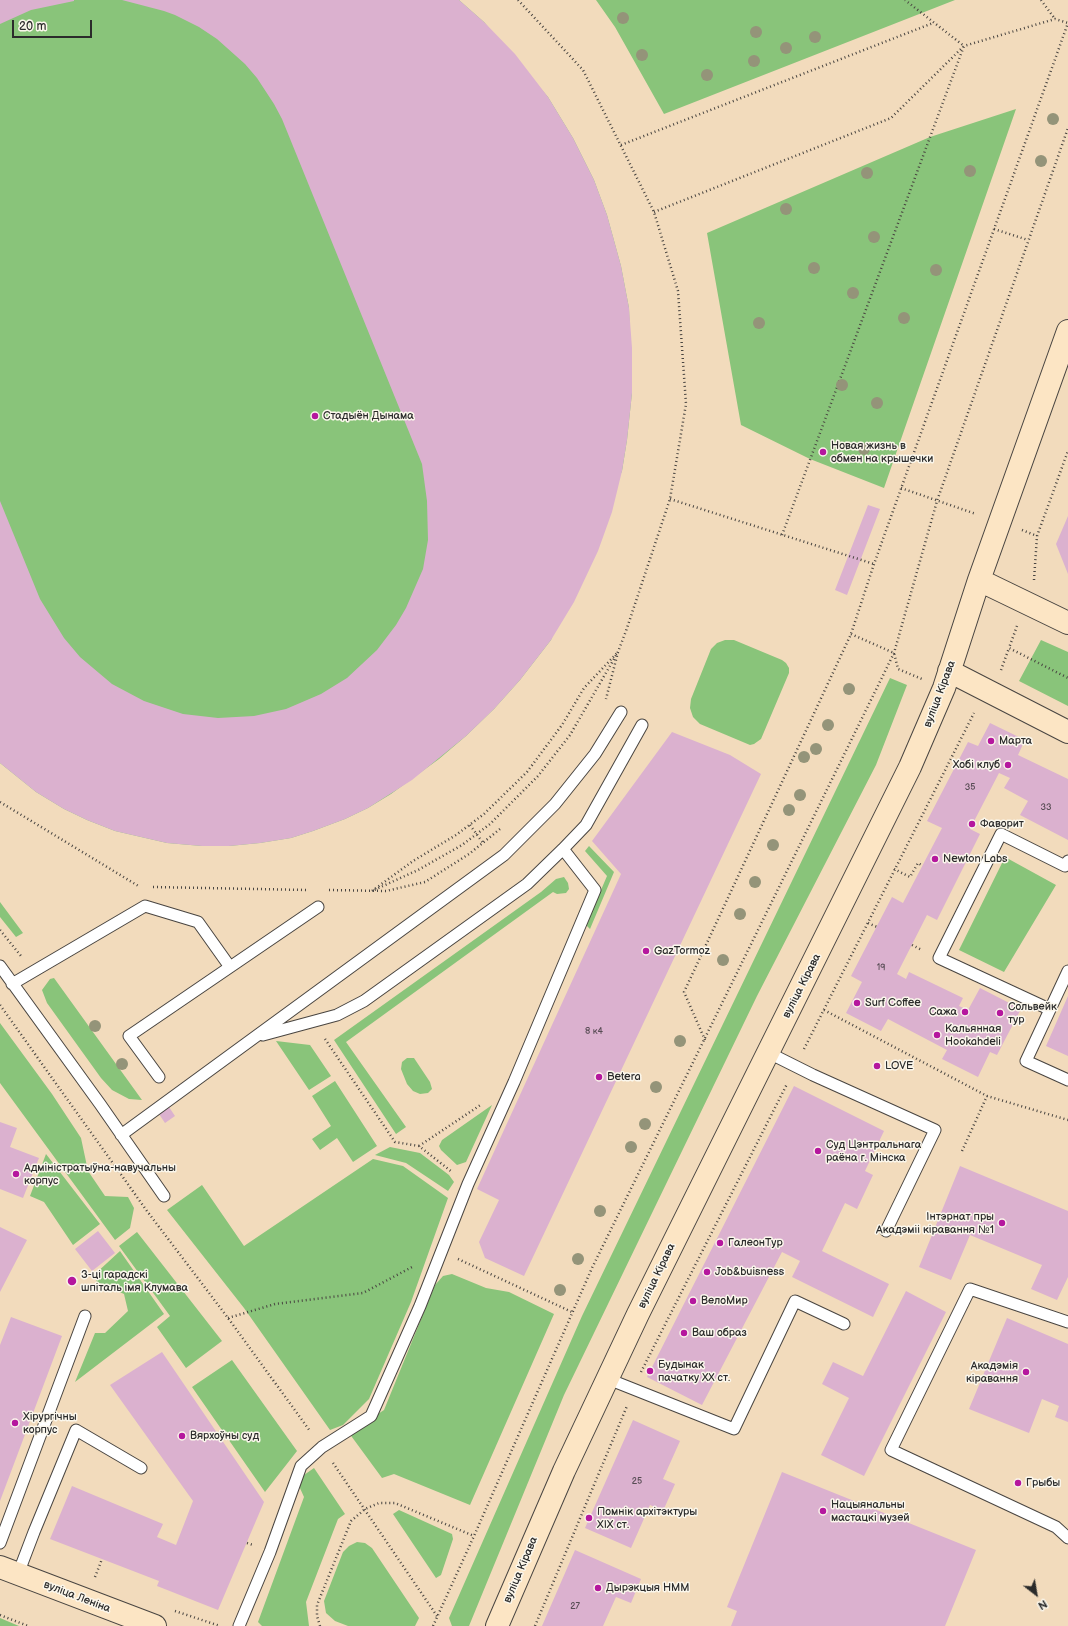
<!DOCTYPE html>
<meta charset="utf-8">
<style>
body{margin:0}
#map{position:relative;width:1068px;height:1626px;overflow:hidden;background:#f2dbbc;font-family:"Balsamiq Sans",sans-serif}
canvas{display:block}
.north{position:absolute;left:1016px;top:1574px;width:40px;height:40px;-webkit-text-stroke:3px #fbf7ec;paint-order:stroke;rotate:149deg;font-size:11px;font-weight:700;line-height:16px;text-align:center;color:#2b2b2b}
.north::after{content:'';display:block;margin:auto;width:14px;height:18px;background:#2b2b2b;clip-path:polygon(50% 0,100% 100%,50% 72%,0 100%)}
.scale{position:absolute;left:12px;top:20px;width:80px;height:18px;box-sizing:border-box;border:2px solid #2b2b2b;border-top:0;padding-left:5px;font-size:12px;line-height:14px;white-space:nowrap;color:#2b2b2b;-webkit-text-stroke:3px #fbf7ec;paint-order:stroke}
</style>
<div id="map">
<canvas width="1068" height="1626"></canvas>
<div class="north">N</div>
<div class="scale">20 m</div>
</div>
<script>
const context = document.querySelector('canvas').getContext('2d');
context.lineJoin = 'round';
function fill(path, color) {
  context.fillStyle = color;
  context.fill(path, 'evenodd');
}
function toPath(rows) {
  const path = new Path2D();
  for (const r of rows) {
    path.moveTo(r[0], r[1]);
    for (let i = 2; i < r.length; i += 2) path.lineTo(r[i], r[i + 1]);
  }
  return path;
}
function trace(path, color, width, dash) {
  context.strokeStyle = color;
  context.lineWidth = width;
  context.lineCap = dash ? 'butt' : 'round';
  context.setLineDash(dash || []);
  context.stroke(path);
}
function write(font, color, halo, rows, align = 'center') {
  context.font = font + ' "Balsamiq Sans",sans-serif';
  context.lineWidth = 3;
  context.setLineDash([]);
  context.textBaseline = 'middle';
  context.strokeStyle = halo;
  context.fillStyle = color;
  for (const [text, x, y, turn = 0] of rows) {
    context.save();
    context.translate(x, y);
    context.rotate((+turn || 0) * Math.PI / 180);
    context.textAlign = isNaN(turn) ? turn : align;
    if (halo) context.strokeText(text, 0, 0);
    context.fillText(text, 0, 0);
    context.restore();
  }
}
const green = toPath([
 [0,0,459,0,484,22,548,97,573,138,594,180,607,215,621,266,629,308,632,393,627,440,622,471,551,640,520,680,494,709,466,736,439,759,391,794,368,808,345,819,313,831,291,838,260,843,229,846,202,846,167,843,115,831,87,820,64,809,36,792,0,763],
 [596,0,955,0,664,114,615,27],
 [1016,109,884,488,810,459,741,425,707,233,930,137],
 [725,640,734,640,782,660,786,663,789,668,789,673,761,739,754,744,750,745,700,724,693,717,690,708,691,699,711,649,717,643],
 [1041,640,1068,652,1068,706,1019,681],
 [890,678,907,685,876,765,757,996,564,1395,469,1626,452,1626,449,1618,582,1316],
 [589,846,614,872,590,929,586,925,607,876,585,851],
 [1005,857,1056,885,1004,972,959,950],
 [564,877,568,883,569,889,566,893,557,894,553,892,346,1042,406,1127,396,1134,334,1040,541,892,556,879],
 [0,902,23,933,16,937,0,917],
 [54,978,142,1100,129,1099,112,1090,101,1078,47,1003,42,990,50,979],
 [0,1023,52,1094,81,1138,88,1171,105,1196,128,1197,134,1208,130,1228,115,1240,0,1083],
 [276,1041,310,1045,331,1076,309,1090],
 [407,1058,414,1058,430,1082,432,1089,428,1093,420,1094,413,1091,407,1084,401,1069,402,1062],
 [335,1081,377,1146,353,1162,337,1138,320,1150,312,1139,331,1126,312,1096],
 [492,1105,466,1162,457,1165,441,1150,439,1146,442,1140],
 [390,1147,420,1153,449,1175,454,1182,448,1191,406,1163,375,1155],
 [46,1154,100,1224,73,1245,44,1202,30,1196],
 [373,1159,403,1166,448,1198,411,1302,369,1399,343,1425,330,1430,244,1308,167,1210,202,1185,244,1246],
 [137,1232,222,1341,186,1368,157,1327,170,1316,119,1246],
 [120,1251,164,1314,75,1382,95,1333,105,1333,128,1311,124,1294,97,1282,94,1275],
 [452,1274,486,1288,509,1292,554,1314,470,1505,394,1474,382,1478,349,1433,384,1410,435,1285,443,1276],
 [232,1360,297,1451,265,1492,192,1387],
 [314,1468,345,1514,338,1519,306,1602,309,1626,262,1626,258,1622,304,1497,299,1486,304,1475],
 [399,1510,452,1534,453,1539,441,1575,436,1578,393,1514],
 [357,1542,365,1543,372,1548,419,1618,415,1626,348,1626,335,1621,326,1613,324,1601,343,1552,349,1546],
 [0,1618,19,1626,0,1626]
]);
const building = toPath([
 [0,0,74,0,74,1,31,10,0,24],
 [122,0,459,0,484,22,515,54,548,97,573,138,594,180,607,215,621,266,629,308,632,348,632,393,627,440,622,471,612,512,598,551,574,602,551,640,520,680,494,709,466,736,412,780,368,808,345,819,313,831,291,838,260,843,229,846,202,846,167,843,115,831,87,820,64,809,36,792,0,763,0,501,40,599,64,638,80,657,112,684,144,701,183,714,218,718,254,716,286,709,321,694,347,678,377,650,396,625,406,608,423,569,428,540,427,501,422,464,282,119,274,104,257,78,245,64,217,39,199,27,175,15,164,11],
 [868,505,880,509,847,595,835,590],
 [1068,516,1068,574,1056,544],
 [990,723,1025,740,1018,755,1068,779,1068,840,1020,815,1028,801,1004,788,1010,778,999,773,970,829,980,834,937,920,927,915,897,974,906,979,909,972,963,998,959,1006,968,1010,980,988,1021,1009,997,1055,990,1052,978,1077,942,1059,947,1050,888,1019,881,1031,846,1013,862,982,851,976,892,897,903,903,942,828,927,821,968,742,978,746],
 [672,732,730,755,761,774,524,1276,485,1258,479,1242,499,1200,477,1189,621,874,592,841],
 [1068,996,1068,1056,1046,1046],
 [794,1086,884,1131,865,1171,873,1175,857,1209,845,1203,822,1251,889,1284,873,1317,792,1277,800,1261,782,1252,702,1405,647,1377],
 [169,1107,175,1116,165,1123,159,1114],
 [0,1122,17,1128,10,1147,39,1158,23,1198,0,1189],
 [960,1166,1068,1211,1068,1277,1057,1300,1031,1289,1042,1265,970,1235,951,1280,919,1267],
 [0,1227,27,1240,0,1292],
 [98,1231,115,1253,92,1271,75,1249],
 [906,1291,946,1312,864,1476,821,1455,849,1398,822,1384,833,1362,863,1376],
 [11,1317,62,1336,0,1501,0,1345],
 [1007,1318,1068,1344,1068,1422,1055,1417,1059,1406,1042,1399,1029,1433,969,1409],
 [162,1352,264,1502,218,1610,157,1586,159,1581,50,1539,72,1486,163,1524,157,1537,176,1545,193,1501,110,1385],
 [633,1420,680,1441,663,1479,675,1484,663,1511,650,1505,631,1548,585,1528],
 [782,1472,976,1550,945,1626,731,1626,737,1611,727,1607],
 [575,1550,641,1579,631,1603,616,1597,603,1626,542,1626]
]);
const path = toPath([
 [518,0,583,70,654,212,678,291,686,404,670,499,626,631,618,652,606,699],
 [1041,0,1055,19],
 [621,145,933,23],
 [654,212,891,118,964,46,1055,19,1068,23],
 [994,229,1028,240],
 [901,488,976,514],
 [670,499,874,564],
 [1022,530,1037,536],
 [782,535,964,46,905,0],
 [1034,580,1037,536,1068,451],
 [1017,626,1009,648,1068,678],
 [851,634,894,653,898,669,922,679],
 [618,652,570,735,538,776,490,824,462,845,418,870,372,891,413,861,456,835,484,814,527,772,562,725,584,688,618,652],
 [1001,670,1009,648],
 [0,802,140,887],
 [470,825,483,843],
 [894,869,910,877,918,863,923,866],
 [153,887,308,890],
 [329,890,386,891,425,882,469,854,500,829],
 [868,923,877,927],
 [0,930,21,956],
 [912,945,922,950],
 [0,1005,147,1211,228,1318,310,1431],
 [824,1010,987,1096,1068,1120],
 [325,1039,395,1142,419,1146,452,1172],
 [705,1040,684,992,851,634,874,564,1068,23],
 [804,1049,974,713],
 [419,1146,482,1104],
 [962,1151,987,1096],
 [458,1259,572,1312],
 [228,1318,275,1304,363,1293,414,1266],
 [641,1372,787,1084],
 [333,1463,437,1616],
 [247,1543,253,1545],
 [95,1577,102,1559],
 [175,1611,220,1626],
 [0,1615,28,1626],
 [320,1626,317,1616,317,1605,351,1521,365,1509,379,1503,395,1503,474,1536],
 [433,1626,474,1536,592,1268,894,653,937,501,1068,128],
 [535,1626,627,1406]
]);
const lane = toPath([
 [0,966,100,1104,164,1196],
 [1068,971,1026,1061,1068,1080],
 [12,984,145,906,198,922,230,967],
 [1049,1009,939,958,1001,834,1065,866,1068,861],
 [263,1035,337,1015,364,1001,527,884,563,849,586,825,642,725],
 [769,1053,813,1075,935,1130,886,1231],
 [159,1077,129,1036,318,907],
 [121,1135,504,855,555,804,595,754,621,712],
 [1068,1322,970,1289,891,1450,1056,1527,1068,1538],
 [608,1379,734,1429,795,1301,844,1324],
 [0,1543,85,1316],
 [18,1574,34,1532,76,1430,141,1468],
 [239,1626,270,1552,301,1466,322,1447,371,1416,420,1306,468,1184,514,1082,595,890,563,849]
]);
const secondary = toPath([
 [979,580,1068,623],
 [949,671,1068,732],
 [0,1567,155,1626],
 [497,1626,564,1471,638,1314,910,767,944,688,979,580,1068,331]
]);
const trees = [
 [623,18],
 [756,32],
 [815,37],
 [786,48],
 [642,55],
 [754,61],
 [707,75],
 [1053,119],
 [1041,161],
 [970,171],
 [867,173],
 [786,209],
 [874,237],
 [814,268],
 [936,270],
 [853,293],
 [904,318],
 [759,323],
 [842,385],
 [877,403],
 [864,449],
 [849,689],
 [828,725],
 [816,749],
 [804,757],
 [800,795],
 [789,810],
 [773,845],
 [755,882],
 [740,914],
 [723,960],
 [95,1026],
 [680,1041],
 [122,1064],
 [656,1087],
 [645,1124],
 [631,1147],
 [600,1211],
 [578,1259],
 [560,1290]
];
const markers = [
 [315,416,4,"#b5179e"],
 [823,452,4,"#b5179e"],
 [991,741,4,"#b5179e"],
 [1008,765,4,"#b5179e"],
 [972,824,4,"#b5179e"],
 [935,859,4,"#b5179e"],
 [646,951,4,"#b5179e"],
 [857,1003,4,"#b5179e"],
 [965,1012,4,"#b5179e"],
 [1000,1013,4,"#b5179e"],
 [937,1035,4,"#b5179e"],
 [877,1066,4,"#b5179e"],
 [599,1077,4,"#b5179e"],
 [818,1151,4,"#b5179e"],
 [16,1174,4,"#b5179e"],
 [1002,1223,4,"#b5179e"],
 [720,1243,4,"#b5179e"],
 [707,1272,4,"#b5179e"],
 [72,1281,5,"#b5179e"],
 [693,1301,4,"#b5179e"],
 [684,1333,4,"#b5179e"],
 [650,1371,4,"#b5179e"],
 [1026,1372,4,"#b5179e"],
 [15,1423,4,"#b5179e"],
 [182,1436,4,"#b5179e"],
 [1018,1483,4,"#b5179e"],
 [823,1511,4,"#b5179e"],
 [589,1518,4,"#b5179e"],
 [598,1588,4,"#b5179e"]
];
const numberNames = [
 ["35",970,788],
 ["33",1046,808],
 ["19",881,968],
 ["8 к4",594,1032],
 ["25",637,1482],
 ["27",575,1607]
];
const poiNames = [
 ["Стадыён Дынама",323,416],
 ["Новая жизнь в",831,446],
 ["обмен на крышечки",831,459],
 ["Марта",999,741],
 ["Хобі клуб",1000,765,"right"],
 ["Фаворит",980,824],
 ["Newton Labs",943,859],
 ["GazTormoz",654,951],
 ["Surf Coffee",865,1003],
 ["Сольвейк",1008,1007],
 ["тур",1008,1020],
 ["Сажа",957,1012,"right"],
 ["Кальянная",945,1029],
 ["Hookahdeli",945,1042],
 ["LOVE",885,1066],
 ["Betera",607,1077],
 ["Суд Цэнтральнага",826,1145],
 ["раёна г. Мінска",826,1158],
 ["Адміністратыўна-навучальны",24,1168],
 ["корпус",24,1181],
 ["Інтэрнат пры",994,1217,"right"],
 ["Акадэміі кіравання №1",994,1230,"right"],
 ["ГалеонТур",728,1243],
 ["Job&buisness",715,1272],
 ["3-ці гарадскі",81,1275],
 ["шпіталь імя Клумава",81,1288],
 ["ВелоМир",701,1301],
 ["Ваш образ",692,1333],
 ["Будынак",658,1365],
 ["пачатку XX ст.",658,1378],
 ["Акадэмія",1018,1366,"right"],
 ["кіравання",1018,1379,"right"],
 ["Хірургічны",23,1417],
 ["корпус",23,1430],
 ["Вярхоўны суд",190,1436],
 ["Грыбы",1026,1483],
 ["Нацыянальны",831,1505],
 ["мастацкі музей",831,1518],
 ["Помнік архітэктуры",597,1512],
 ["ХІХ ст.",597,1525],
 ["Дырэкцыя НММ",606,1588]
];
const streetNames = [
 ["вуліца Кірава",940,694,-69],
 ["вуліца Кірава",802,986,-63],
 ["вуліца Кірава",657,1276,-64],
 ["вуліца Кірава",521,1570,-67],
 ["вуліца Леніна",77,1597,21]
];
fill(green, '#89c47a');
fill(building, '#dbb1cf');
trace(lane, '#494541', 13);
trace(secondary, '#494541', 24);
trace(path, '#494541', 2.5, [1, 3]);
trace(lane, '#fff', 11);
trace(secondary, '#fce5c4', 22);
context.fillStyle = '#949479';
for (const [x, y] of trees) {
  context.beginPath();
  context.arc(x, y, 6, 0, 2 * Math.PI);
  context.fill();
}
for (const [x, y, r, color] of markers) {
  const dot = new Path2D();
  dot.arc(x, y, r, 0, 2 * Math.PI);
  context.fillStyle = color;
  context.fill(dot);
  trace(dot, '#fbf7ec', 1.5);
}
write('9px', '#574c54', null, numberNames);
write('11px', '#2b2b2b', '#fbf7ec', poiNames, 'left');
write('11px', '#2b2b2b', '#fbf7ec', streetNames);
</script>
